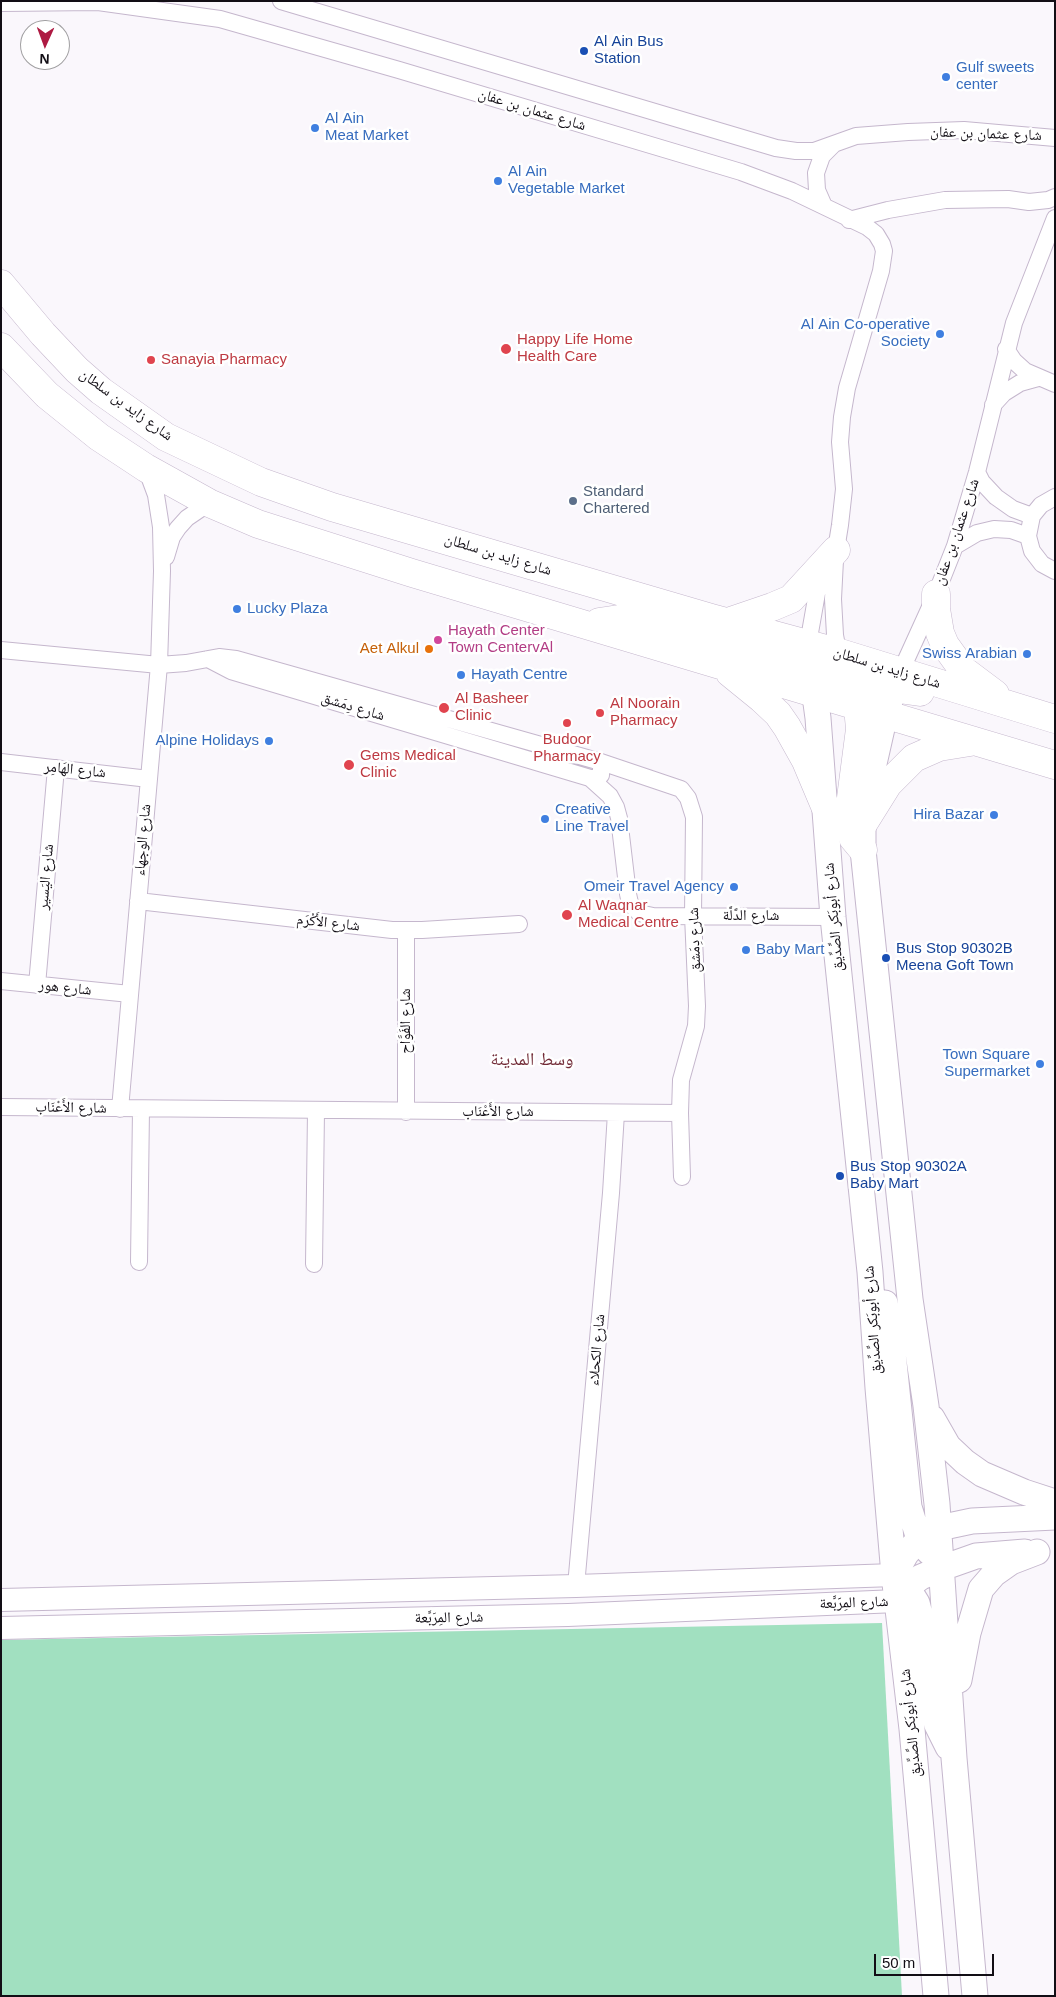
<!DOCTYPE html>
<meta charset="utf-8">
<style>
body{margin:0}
#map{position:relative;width:1056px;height:1997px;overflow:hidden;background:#faf7fc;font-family:Arial,sans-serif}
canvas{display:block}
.frame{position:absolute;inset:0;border:2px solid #120e15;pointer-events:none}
.north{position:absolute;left:20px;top:20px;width:50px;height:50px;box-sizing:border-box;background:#fff;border:1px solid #a09fa1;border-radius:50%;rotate:182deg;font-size:14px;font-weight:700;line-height:20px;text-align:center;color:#120e15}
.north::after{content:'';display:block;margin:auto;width:18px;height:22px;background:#ae1a42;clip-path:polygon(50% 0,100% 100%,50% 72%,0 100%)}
.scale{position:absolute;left:874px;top:1954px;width:120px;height:22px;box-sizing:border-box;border:2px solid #120e15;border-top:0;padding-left:6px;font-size:15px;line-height:18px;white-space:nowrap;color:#120e15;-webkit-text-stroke:4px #fff;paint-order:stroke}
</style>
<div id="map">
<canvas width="1056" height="1997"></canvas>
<div class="frame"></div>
<div class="north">N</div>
<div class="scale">50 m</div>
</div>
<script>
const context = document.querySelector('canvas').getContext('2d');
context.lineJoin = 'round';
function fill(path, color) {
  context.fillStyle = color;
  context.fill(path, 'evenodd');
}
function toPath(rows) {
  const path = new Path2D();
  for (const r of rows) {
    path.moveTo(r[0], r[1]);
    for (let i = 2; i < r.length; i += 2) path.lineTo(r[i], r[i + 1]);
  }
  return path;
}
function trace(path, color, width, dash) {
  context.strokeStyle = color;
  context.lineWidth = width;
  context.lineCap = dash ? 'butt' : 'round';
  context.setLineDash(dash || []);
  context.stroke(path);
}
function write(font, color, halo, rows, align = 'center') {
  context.font = font + ' Arial,"Noto Naskh Arabic",sans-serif';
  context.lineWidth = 5;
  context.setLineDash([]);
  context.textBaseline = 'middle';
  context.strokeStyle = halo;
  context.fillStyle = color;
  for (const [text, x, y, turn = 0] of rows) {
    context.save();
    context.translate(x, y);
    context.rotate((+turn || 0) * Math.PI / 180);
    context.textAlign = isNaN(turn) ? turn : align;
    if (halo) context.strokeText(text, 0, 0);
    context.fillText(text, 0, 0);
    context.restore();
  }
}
const green = toPath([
 [882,1623,902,1996,1,1996,1,1640]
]);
const street = toPath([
 [281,1,776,148,796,151,814,151,856,136,908,132,964,130,1055,138],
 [1,3,98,2,220,19,399,70,741,172,792,191,867,227,876,234,882,244,884,251,881,271,847,388,842,417,840,442,844,489,840,525,836,550,823,576,817,593,808,644],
 [824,206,817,190,816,173,822,156,834,144],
 [849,220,888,210,945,200,1008,199,1029,202,1048,200,1055,197],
 [1006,349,1014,361,1025,371,1055,384],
 [993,405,1004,393,1020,383,1038,378],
 [977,472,982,482,996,497,1013,509,1032,516],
 [1055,497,1041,505,1032,516,1028,536,1032,551,1042,564,1055,571],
 [955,546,977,533,994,529,1011,530,1028,536],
 [166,557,172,537,178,528,187,518,209,503],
 [835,560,833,599,835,635,839,657],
 [1,650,159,665,186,663,219,657,236,659,601,762,681,789,688,798,694,817,693,916,697,1006,696,1026,681,1080,680,1113,682,1177],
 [208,659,231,671,590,778,597,778,601,775,601,762],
 [901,671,936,594,955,546,977,472,1014,323,1055,218],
 [1,762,149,779],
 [590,778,610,796,616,807,619,818,628,894,630,903,639,913,653,916,833,917],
 [138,901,392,930,422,930,519,924],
 [1,981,130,994],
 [37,985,56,768],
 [1,1107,680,1113],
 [120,1109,159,665,162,571,161,527,156,495,146,468],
 [406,1112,406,930],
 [139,1262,141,1109],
 [314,1264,316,1111],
 [576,1586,611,1193,616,1113]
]);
const secondary = toPath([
 [1,1600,576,1586,894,1575],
 [1,1628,568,1615,897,1601]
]);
const primary = toPath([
 [812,674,818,718,833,917,870,1272,878,1388,894,1575,912,1729,936,1996],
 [892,695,885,715,871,777,863,824,863,850,910,1299,926,1406,937,1504,954,1758,975,1996],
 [885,1303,890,1324,909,1507,919,1539,929,1552],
 [932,1418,948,1446,965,1462,982,1474,1024,1492,1055,1502],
 [897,1601,907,1587,921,1577,942,1568,976,1556,1025,1552],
 [959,1680,968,1633,981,1589,994,1574,1011,1562,1037,1552],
 [948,1747,937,1725,932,1705,921,1618,917,1603,907,1587,894,1575,906,1554,919,1539,939,1528,972,1521,1055,1517]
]);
const highway = toPath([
 [1,284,43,334,77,370,101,391,166,437,261,482,332,507,711,618,837,652,1055,719],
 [1,347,47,395,99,437,146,468,209,503,258,524,412,573,1055,765],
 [936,594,936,609,940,633,945,645,963,670,995,694],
 [599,622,619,619,646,620,811,665,844,670],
 [728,622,772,607,791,599,836,550],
 [730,673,762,699,778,714,787,727,806,761,825,806],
 [831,687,877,686,920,692],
 [849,693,858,707,860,729,848,821,853,838,863,850],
 [863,824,888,784,914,758,939,747,970,742]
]);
const markers = [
 [584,51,5,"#1a4fb4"],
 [946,77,5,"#3f7fe0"],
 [315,128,5,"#3f7fe0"],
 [498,181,5,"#3f7fe0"],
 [940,334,5,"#3f7fe0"],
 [506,349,6,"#e0444e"],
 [151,360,5,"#e0444e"],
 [573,501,5,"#5c6f8a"],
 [237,609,5,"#3f7fe0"],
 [438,640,5,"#d1479c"],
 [429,649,5,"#e8710a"],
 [1027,654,5,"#3f7fe0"],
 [461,675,5,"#3f7fe0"],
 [444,708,6,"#e0444e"],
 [600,713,5,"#e0444e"],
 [567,723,5,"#e0444e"],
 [269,741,5,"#3f7fe0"],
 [349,765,6,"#e0444e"],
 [994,815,5,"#3f7fe0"],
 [545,819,5,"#3f7fe0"],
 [734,887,5,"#3f7fe0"],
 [567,915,6,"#e0444e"],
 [746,950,5,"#3f7fe0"],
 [886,958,5,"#1a4fb4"],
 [1040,1064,5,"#3f7fe0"],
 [840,1176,5,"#1a4fb4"]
];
const transitNames = [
 ["Al Ain Bus",594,42],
 ["Station",594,59],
 ["Bus Stop 90302B",896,949],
 ["Meena Goft Town",896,966],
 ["Bus Stop 90302A",850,1167],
 ["Baby Mart",850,1184]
];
const shopNames = [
 ["Gulf sweets",956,68],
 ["center",956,85],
 ["Al Ain",325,119],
 ["Meat Market",325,136],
 ["Al Ain",508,172],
 ["Vegetable Market",508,189],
 ["Al Ain Co-operative",930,325,"right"],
 ["Society",930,342,"right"],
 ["Lucky Plaza",247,609],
 ["Swiss Arabian",1017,654,"right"],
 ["Hayath Centre",471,675],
 ["Alpine Holidays",259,741,"right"],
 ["Creative",555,810],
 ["Line Travel",555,827],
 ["Hira Bazar",984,815,"right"],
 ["Omeir Travel Agency",724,887,"right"],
 ["Baby Mart",756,950],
 ["Town Square",1030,1055,"right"],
 ["Supermarket",1030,1072,"right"]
];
const streetNames = [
 ["شارع عثمان بن عفان",532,110,17],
 ["شارع عثمان بن عفان",986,134,2],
 ["شارع زايد بن سلطان",126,405,36],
 ["شارع عثمان بن عفان",957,532,-71],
 ["شارع زايد بن سلطان",498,555,17],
 ["شارع زايد بن سلطان",887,668,17],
 ["شارع دِمَشق",353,707,17],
 ["شارع الهَامِر",75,770,6],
 ["شارع الوجهاء",143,840,-85],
 ["شارع اليَسير",46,877,-85],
 ["شارع الدَّلَّة",751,916],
 ["شارع أبوبَكر الصِّدِّيق",834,917,-95],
 ["شارع الأَكْرَم",328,923,6],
 ["شارع دِمَشق",695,940,-92],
 ["شارع هور",65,988,6],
 ["شارع الفَوَّاح",406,1021,-90],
 ["شارع الأَعْنَاب",71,1108,1],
 ["شارع الأَعْنَاب",498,1112],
 ["شارع أبوبَكر الصِّدِّيق",873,1320,-94],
 ["شارع الكحلاء",597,1350,-85],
 ["شارع المِرَبَّعة",854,1603,-2],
 ["شارع المِرَبَّعة",449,1618,-1],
 ["شارع أبوبَكر الصِّدِّيق",911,1723,-96]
];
const healthNames = [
 ["Happy Life Home",517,340],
 ["Health Care",517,357],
 ["Sanayia Pharmacy",161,360],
 ["Al Basheer",455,699],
 ["Clinic",455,716],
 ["Al Noorain",610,704],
 ["Pharmacy",610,721],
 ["Budoor",567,740,"center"],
 ["Pharmacy",567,757,"center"],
 ["Gems Medical",360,756],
 ["Clinic",360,773],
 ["Al Waqnar",578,906],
 ["Medical Centre",578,923]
];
const serviceNames = [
 ["Standard",583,492],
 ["Chartered",583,509]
];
const hotelNames = [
 ["Hayath Center",448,631],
 ["Town CentervAl",448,648]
];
const foodNames = [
 ["Aet Alkul",419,649]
];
const quarterNames = [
 ["وسط المدينة",532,1060]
];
fill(green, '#a1e0c0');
trace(street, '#c5b7cd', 18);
trace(secondary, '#c5b7cd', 24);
trace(primary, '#c5b7cd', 27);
trace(highway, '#c5b7cd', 29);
trace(street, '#fff', 16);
trace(secondary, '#fff', 22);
trace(primary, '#fff', 25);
trace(highway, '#fff', 28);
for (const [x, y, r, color] of markers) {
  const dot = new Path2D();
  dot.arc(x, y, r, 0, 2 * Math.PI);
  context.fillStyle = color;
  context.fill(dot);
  trace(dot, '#fff', 2);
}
write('15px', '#164399', '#fff', transitNames, 'left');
write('15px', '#366cbe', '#fff', shopNames, 'left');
write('15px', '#120e15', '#fff', streetNames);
write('15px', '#be3a42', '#fff', healthNames, 'left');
write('15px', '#4e5e75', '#fff', serviceNames, 'left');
write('15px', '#b23c85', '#fff', hotelNames, 'left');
write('15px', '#c56008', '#fff', foodNames, 'right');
write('18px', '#722b37', '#fff', quarterNames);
</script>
